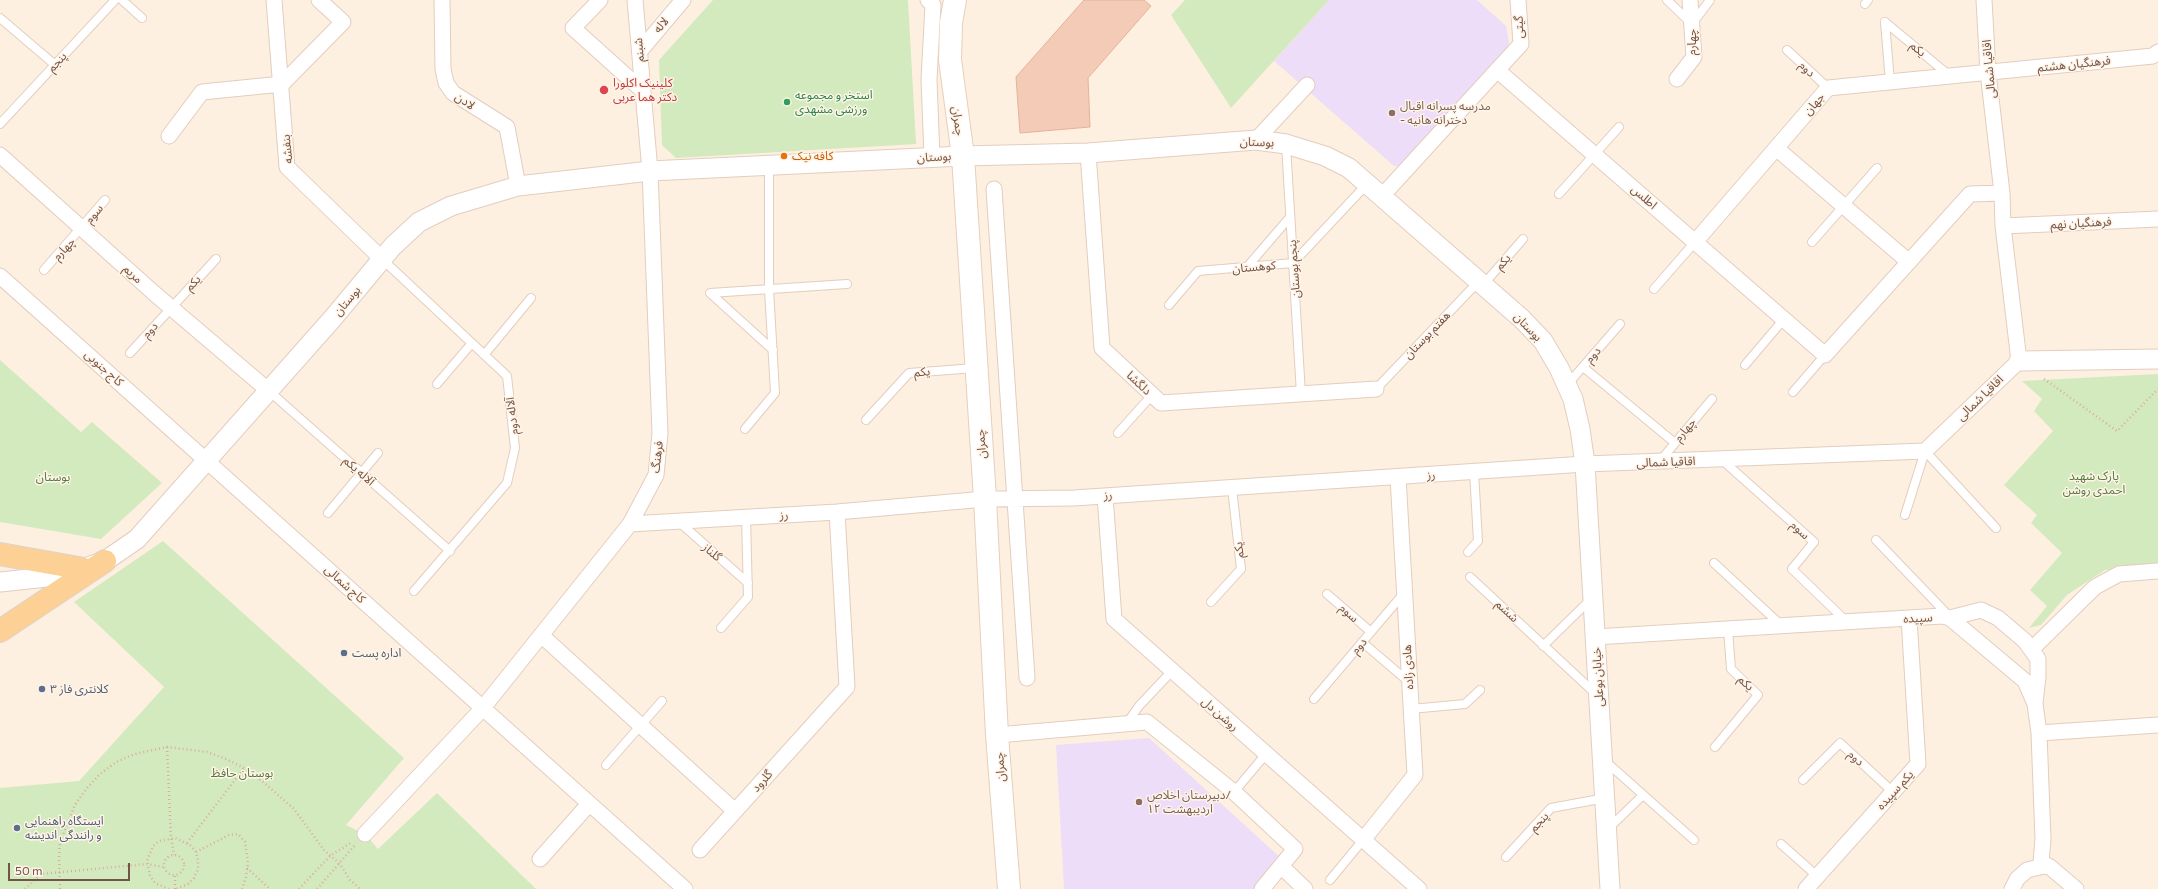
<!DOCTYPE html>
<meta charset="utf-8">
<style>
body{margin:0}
#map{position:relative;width:2158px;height:889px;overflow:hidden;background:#fdf0e0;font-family:Commissioner,sans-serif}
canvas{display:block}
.scale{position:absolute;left:8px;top:863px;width:122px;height:18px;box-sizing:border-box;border:2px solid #745447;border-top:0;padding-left:5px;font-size:12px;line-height:14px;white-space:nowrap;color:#745447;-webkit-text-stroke:3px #fff4e7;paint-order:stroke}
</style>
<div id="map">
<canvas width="2158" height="889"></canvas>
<div class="scale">50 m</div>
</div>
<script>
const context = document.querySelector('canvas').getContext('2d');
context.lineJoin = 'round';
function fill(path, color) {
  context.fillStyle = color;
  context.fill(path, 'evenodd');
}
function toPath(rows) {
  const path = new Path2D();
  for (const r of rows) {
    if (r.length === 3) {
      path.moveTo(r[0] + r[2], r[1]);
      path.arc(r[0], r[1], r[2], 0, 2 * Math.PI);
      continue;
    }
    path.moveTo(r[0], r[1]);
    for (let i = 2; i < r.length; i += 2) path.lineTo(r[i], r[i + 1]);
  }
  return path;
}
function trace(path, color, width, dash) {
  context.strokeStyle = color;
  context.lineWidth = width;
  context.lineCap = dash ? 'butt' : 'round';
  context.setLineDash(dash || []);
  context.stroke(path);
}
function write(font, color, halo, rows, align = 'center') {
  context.font = font + ' Commissioner,"Noto Sans Arabic",sans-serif';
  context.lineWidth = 3;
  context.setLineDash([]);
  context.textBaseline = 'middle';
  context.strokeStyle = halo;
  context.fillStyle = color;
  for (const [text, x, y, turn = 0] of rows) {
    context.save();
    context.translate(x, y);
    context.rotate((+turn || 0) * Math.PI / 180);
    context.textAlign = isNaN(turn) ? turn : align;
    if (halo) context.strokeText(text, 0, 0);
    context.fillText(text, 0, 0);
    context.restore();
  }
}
const education = toPath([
 [1329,0,1477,0,1506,26,1509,42,1507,49,1403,166,1394,166,1274,61],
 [1149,738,1282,859,1254,889,1064,889,1056,745]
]);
const green = toPath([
 [713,0,908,0,916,144,676,158,662,145,659,60],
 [1185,0,1329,0,1231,108,1171,15],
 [0,360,81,432,92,422,162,483,101,539,0,522],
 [2158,374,2158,566,2105,570,2067,595,2041,625,2029,628,2047,606,2030,590,2062,553,2031,523,2037,515,2004,485,2053,431,2034,411,2042,399,2022,381],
 [163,541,404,758,346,825,365,834,378,849,437,793,536,889,0,889,0,788,79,781,164,687,74,602]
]);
const building = toPath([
 [1084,0,1144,0,1151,6,1088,78,1090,127,1020,133,1016,77,1084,0]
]);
const path = toPath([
 [2044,379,2117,431,2158,389],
 [167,747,171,838,174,855],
 [187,843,244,768],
 [196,852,229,835,238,834,245,842,248,863,246,877,242,889],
 [174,865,10],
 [247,868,270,889],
 [25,889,41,874,147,864,163,867],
 [60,889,59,857,60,842,75,805,87,788,100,774,116,762,135,754,167,747,207,752,224,758,244,768,263,782,294,809,324,850,340,864,350,880,360,889],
 [169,889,155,883,150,876,147,861,153,846,159,841,175,838,190,845,196,852,198,860,198,869,194,878,188,884,176,889],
 [175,889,175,876],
 [299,889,330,856,352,842],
 [317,889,355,845]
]);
const service = toPath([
 [122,0,142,18],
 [1667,0,1692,24,1710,0],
 [1865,4,1868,0],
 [0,18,54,64],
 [1885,22,1950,76],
 [1885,22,1890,82],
 [1787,50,1828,88],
 [0,124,115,0],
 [1286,145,1301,394],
 [1559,194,1619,127],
 [1812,242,1877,168],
 [382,259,507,376,515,448,507,483,414,591],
 [1247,267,1290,217],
 [44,270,105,200],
 [1483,285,1523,239],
 [1654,289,1695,242],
 [1169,305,1198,271,1293,263,1367,184],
 [773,350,710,293,847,284],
 [130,353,216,259],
 [484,355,531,298],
 [1745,365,1784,319],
 [1583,367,1675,443],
 [437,384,472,343],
 [1567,385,1620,324],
 [1376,389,1479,281],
 [269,391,450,551],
 [1793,392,1825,355],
 [866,420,909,373,975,368],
 [745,429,775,393,769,289,769,166],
 [1118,433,1152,395],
 [1721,459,1814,542,1792,569,1846,621],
 [1660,461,1712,399],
 [328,513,378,453],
 [1905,515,1925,451,1996,528],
 [678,521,748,583],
 [1876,540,1949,616],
 [1468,552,1478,541,1474,472],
 [1714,563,1782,626],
 [1470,577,1597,695],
 [1327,594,1371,632],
 [1211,602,1241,569,1232,488],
 [721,628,748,597,746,517],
 [1362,642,1409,682],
 [1543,646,1591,599],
 [1314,699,1404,593],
 [1411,709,1465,704,1480,690],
 [1127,723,1139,706,1171,672],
 [1715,747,1758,695,1731,669,1728,629],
 [1604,760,1694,840],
 [606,765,662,701],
 [1803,780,1840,743,1893,792],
 [1234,792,1266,754],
 [1608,829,1643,795],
 [1781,844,1817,876],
 [1506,857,1551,808,1605,798],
 [1330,880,1363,840]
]);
const minor = toPath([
 [274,0,287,167,382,259],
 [442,0,443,69,446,83,453,93,507,127,518,186],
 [600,0,573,28,643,91],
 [928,0,933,5,929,80,932,157],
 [640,51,683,0],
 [1497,70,1825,355,1970,194,2002,193],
 [1677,79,1694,57,1690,0],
 [169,136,202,92,282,84,343,22,319,0],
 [1256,140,1307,85],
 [1776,148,1909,262],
 [1088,153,1102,348,1161,403,1376,389],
 [0,155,155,294,269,391],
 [994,189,1027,678],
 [1382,196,1521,44,1518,0],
 [2003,226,2158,219],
 [1695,242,1828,88,2153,56,2158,52],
 [0,276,685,889],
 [1105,496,1114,619,1419,889],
 [630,524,837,512,985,499,1074,498,1585,464,1925,451,2019,361,2003,226,2002,193,1988,72,1984,0],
 [1950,618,1981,610,1998,618,2025,641,2038,659,2038,677,2035,703],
 [541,635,735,811],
 [1595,637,1942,616,1950,618,2025,681,2035,704,2039,733,2043,839,2041,862,2050,867],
 [2032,649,2095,587,2119,574,2158,571],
 [2039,733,2158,725],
 [997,735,1147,722,1234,792,1295,849,1262,889],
 [365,834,482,709,630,524,656,475,660,433,650,171,635,0],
 [1363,840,1415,775,1398,477],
 [700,850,847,687,837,512],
 [540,859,589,804],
 [1282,867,1305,889],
 [1806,889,1918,764,1909,618],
 [2012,889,2017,879,2027,870,2044,866,2050,867,2076,889]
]);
const tertiary = toPath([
 [2019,361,2158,359],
 [0,582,65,575,105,561,137,539,333,318,393,246,419,222,451,206,518,186,650,171,963,156,1088,153,1256,140,1286,144,1325,156,1349,168,1522,319,1543,341,1559,368,1573,399,1580,429,1585,464,1610,889]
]);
const secondary = toPath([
 [955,0,951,23,950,60,963,156,985,499,997,735,1009,889]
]);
const primary = toPath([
 [0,554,84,569],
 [0,631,105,561]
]);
const markers = [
 [604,90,5,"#e0444e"],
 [787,102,4,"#2e9e5b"],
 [1392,113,4,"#8d6e63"],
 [784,156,4,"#e8710a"],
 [344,653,4,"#5c6f8a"],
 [42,689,4,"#5c6f8a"],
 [1139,802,4,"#8d6e63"],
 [17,828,4,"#5c6f8a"]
];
const streetNames = [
 ["لاله",661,25,-49],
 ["گیتی",1519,27,-93],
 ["چهارم",1692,42,-90],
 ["یکم",1918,49,40],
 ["شبنم",639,50,-95],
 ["پنجم",57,62,-47],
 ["فرهنگیان هشتم",2074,64,-6],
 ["دوم",1807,69,44],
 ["اقاقیا شمالی",1989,69,-95],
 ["لادن",465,101,34],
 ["جهان",1814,104,-49],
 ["چمران",958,121,82],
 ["بوستان",1257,142,2],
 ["بنفشه",287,149,-96],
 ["بوستان",934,157,-3],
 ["اطلس",1644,197,41],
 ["سوم",94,214,-51],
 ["فرهنگیان نهم",2081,223,-3],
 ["چهارم",64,249,-47],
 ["یکم",1503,262,-49],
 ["کوهستان",1254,267,-5],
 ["پنجم بوستان",1294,269,-94],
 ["مریم",133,274,43],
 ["یکم",193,283,-47],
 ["بوستان",347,301,-50],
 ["بوستان",1528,327,46],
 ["دوم",150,330,-48],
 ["هفتم بوستان",1427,335,-46],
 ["دوم",1593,355,-49],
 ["کاج جنوبی",104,368,42],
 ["یکم",922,372,-6],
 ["دلگشا",1139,383,43],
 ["اقاقیا شمالی",1980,398,-44],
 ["آلاله دوم",512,416,-97],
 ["چهارم",1685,430,-50],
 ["چمران",981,444,-94],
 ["فرهنگ",657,457,-83],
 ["اقاقیا شمالی",1666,462,-2],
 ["آلاله یکم",359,471,42],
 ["رز",1431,475,-4],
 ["رز",1108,495,-4],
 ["رز",784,515,-3],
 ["سوم",1800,530,42],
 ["یکم",1239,550,-96],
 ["گلناز",712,552,41],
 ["کاج شمالی",345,584,42],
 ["ششم",1507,611,43],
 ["سوم",1349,613,42],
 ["سپیده",1918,618,-3],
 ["دوم",1359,646,-49],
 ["هادی زاده",1408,667,-93],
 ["خیابان بوعلی",1598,677,-93],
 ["یکم",1746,683,43],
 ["روشن دل",1220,714,41],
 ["دوم",1856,758,42],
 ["چمران",1000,767,-94],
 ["گلرود",762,781,-48],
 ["یکم سپیده",1895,790,-48],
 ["پنجم",1539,822,-47]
];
const healthNames = [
 ["کلینیک اکلورا",613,83],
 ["دکتر هما عربی",613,97]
];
const leisureNames = [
 ["استخر و مجموعه",795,95],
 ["ورزشی مشهدی",795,109]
];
const educationNames = [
 ["مدرسه پسرانه اقبال",1400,106],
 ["- دخترانه هانیه",1400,120],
 ["دبیرستان اخلاص/",1147,795],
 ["۱۲ اردیبهشت",1147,809]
];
const foodNames = [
 ["کافه نیک",792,156]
];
const parkNames = [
 ["پارک شهید",2094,476],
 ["احمدی روشن",2094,490],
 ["بوستان",53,477],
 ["بوستان حافظ",242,773]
];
const serviceNames = [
 ["اداره پست",352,653],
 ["کلانتری فاز ۳",50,689],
 ["ایستگاه راهنمایی",25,821],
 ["و رانندگی اندیشه",25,835]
];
fill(education, '#edddf9');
fill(green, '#d3eabf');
fill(building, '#f3cbb7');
trace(building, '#e5b197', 1);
trace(service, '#e3cdbf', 10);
trace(minor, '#e3cdbf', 17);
trace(tertiary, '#e3cdbf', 21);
trace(secondary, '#e8cebc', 24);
trace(primary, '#dbd3cf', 24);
trace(path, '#d7af9b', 2.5, [1, 3]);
trace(service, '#fff', 8);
trace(minor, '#fff', 15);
trace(tertiary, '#fff', 19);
trace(secondary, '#fff', 22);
trace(primary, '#fdd196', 22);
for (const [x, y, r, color] of markers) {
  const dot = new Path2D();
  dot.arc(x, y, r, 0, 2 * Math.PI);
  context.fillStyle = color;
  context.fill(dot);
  trace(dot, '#fff4e7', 1.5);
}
write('12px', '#745447', '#fff4e7', streetNames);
write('12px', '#be3a42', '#fff4e7', healthNames, 'left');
write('12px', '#27864d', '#fff4e7', leisureNames, 'left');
write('12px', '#785e54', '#fff4e7', educationNames, 'left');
write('12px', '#c56008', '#fff4e7', foodNames, 'left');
write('12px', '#547a3f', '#fff4e7', parkNames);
write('12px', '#4e5e75', '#fff4e7', serviceNames, 'left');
</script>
